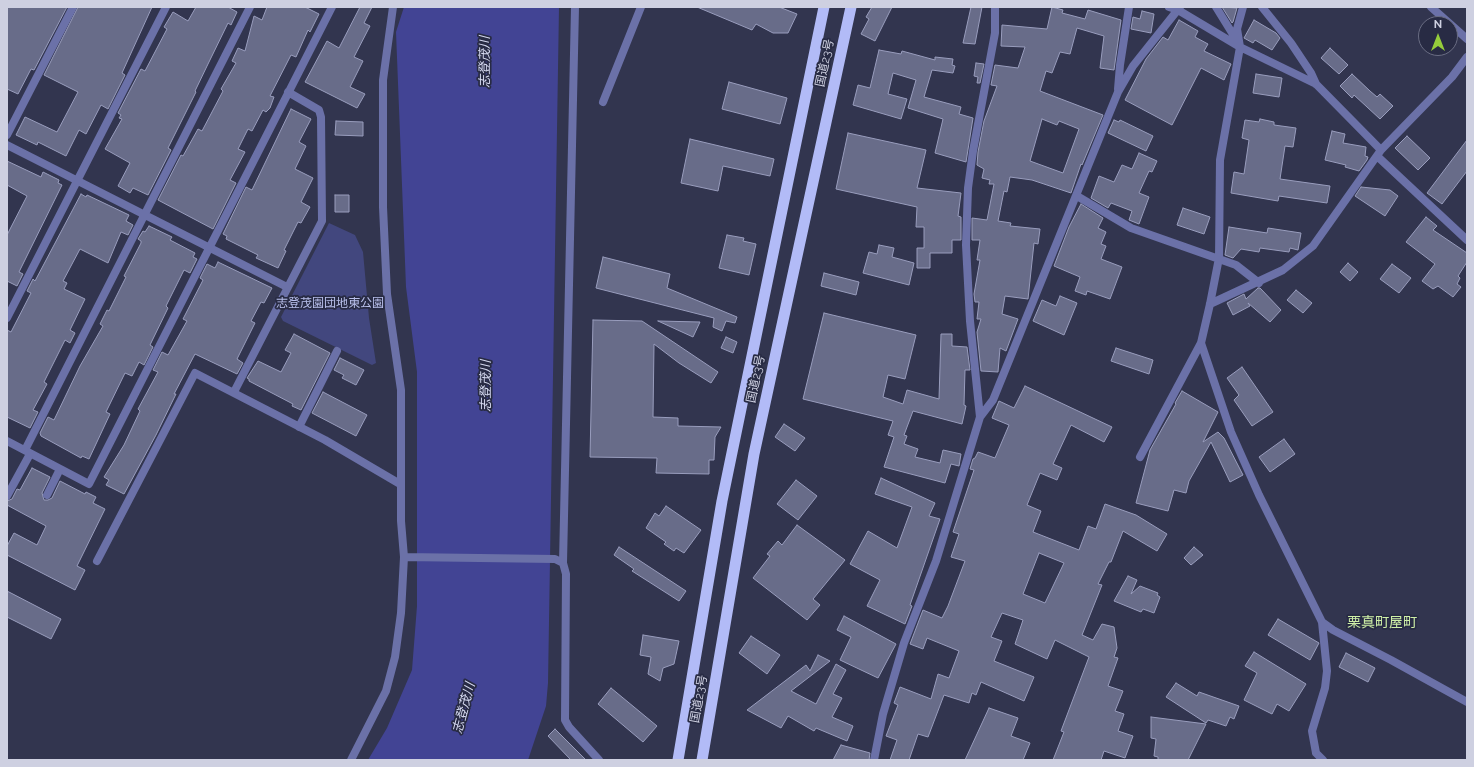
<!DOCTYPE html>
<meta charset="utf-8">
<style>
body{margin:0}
#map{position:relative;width:1474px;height:767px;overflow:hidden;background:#32354f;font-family:Raleway,sans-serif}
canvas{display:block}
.frame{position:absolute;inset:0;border:8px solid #ced0e1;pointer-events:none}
.north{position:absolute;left:1418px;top:16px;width:40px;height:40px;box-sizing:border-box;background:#282b44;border:1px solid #6a6d83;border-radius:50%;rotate:0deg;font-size:11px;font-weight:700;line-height:16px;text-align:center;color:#ced0e1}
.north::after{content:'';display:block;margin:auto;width:14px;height:18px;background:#95cc3b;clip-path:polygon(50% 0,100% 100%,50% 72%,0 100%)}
</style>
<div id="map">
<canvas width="1474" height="767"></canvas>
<div class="frame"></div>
<div class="north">N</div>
</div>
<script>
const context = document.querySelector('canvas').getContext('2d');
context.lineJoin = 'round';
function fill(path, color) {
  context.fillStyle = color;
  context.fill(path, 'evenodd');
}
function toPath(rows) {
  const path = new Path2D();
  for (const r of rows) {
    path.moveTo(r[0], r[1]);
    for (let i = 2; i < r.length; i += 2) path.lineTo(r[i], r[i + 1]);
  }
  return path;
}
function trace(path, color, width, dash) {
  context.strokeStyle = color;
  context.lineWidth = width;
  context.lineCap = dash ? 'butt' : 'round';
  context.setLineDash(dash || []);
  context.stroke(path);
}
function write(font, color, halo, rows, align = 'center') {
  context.font = font + ' Raleway,"Noto Sans JP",sans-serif';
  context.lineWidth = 3.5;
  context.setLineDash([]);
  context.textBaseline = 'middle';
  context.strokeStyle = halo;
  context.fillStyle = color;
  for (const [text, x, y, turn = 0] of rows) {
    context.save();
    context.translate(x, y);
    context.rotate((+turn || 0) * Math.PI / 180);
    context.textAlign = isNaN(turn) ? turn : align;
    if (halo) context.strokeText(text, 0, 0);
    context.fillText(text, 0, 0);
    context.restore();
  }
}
const green = toPath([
 [329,223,355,235,363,252,369,318,376,363,372,365,283,321,281,317]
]);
const water = toPath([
 [404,7,559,7,548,683,546,706,528,760,368,760,387,728,412,670,417,606,417,372,406,287,396,32]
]);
const building = toPath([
 [7,7,67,7,34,70,31,69,18,94,7,89,7,7],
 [78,7,152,7,122,73,125,75,108,109,101,105,86,134,79,130,66,156,38,142,37,145,16,135,25,117,57,132,78,92,44,75,78,7],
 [196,7,228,7,237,12,231,25,228,23,208,64,195,91,196,92,168,148,171,150,148,195,133,188,130,193,118,186,130,163,105,149,122,119,119,118,121,115,118,113,141,69,145,71,167,29,164,27,173,12,188,21,196,7],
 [267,7,305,7,319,14,310,32,308,30,296,57,291,55,270,96,274,97,270,108,266,112,263,110,252,131,248,129,238,149,245,152,230,180,236,183,213,229,158,200,181,155,183,156,198,129,202,131,223,91,221,89,236,63,232,61,238,48,245,51,254,16,262,20,267,7],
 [360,7,372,7,364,23,370,26,354,57,363,61,350,87,365,94,357,108,305,82,327,41,339,48,360,7],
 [697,7,779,7,797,14,788,33,773,33,756,24,752,30,697,7],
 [872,7,892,7,875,41,861,34,869,19,866,17,872,7],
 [971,7,982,7,975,44,963,43,971,7],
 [1052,7,1063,10,1062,13,1085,19,1088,10,1121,20,1114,70,1100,68,1104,36,1077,28,1070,54,1060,52,1052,73,1046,71,1040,91,1103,115,1082,165,1081,164,1071,193,1032,180,1010,177,1007,192,1004,191,998,221,1011,223,1010,226,1040,229,1038,244,1034,243,1028,299,1005,296,1002,314,1018,319,1006,351,1000,348,998,372,981,371,977,332,981,319,977,319,979,302,975,302,974,294,980,260,977,260,980,240,972,240,972,218,987,220,994,184,989,184,990,180,982,178,984,169,977,165,978,152,984,121,997,86,991,85,995,65,1018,68,1025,47,1001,46,1002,25,1047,29,1052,7],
 [1042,119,1057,125,1059,121,1079,129,1063,173,1030,161,1042,119],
 [1222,7,1237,8,1233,22,1232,23,1222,7],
 [1142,11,1154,14,1151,33,1131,29,1133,17,1140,19,1142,11],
 [1179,20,1198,31,1195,37,1208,44,1204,51,1231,64,1224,80,1201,68,1172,125,1125,100,1146,59,1163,37,1168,40,1179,20],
 [1254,20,1276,33,1280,38,1272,50,1255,40,1253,43,1244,38,1254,20],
 [1330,48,1348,65,1339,74,1321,58,1330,48],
 [879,50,901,54,902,51,935,60,935,57,953,59,952,65,955,66,953,73,932,70,924,97,961,107,959,114,973,118,966,162,935,153,943,119,908,108,916,80,893,73,888,94,907,99,901,119,853,105,858,85,870,88,879,50],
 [976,63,984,64,980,83,977,83,978,77,974,76,976,63],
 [1256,74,1282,78,1279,97,1253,93,1256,74],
 [1352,74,1370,91,1377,97,1380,94,1393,106,1380,119,1354,95,1352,98,1340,86,1352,74],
 [729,82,787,98,780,124,722,109,729,82],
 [291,109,311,119,299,142,306,146,295,169,313,178,301,202,310,207,301,223,298,222,284,250,286,251,278,268,256,258,258,255,226,239,227,236,223,234,246,187,252,190,291,109],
 [1260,119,1274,122,1274,125,1296,128,1293,147,1285,146,1280,179,1330,186,1327,203,1279,196,1278,201,1231,193,1234,172,1244,174,1249,140,1242,138,1245,120,1259,122,1260,119],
 [1114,120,1119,122,1120,120,1153,136,1146,151,1108,133,1114,120],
 [336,121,363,122,363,136,335,135,336,121],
 [1332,131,1345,134,1343,143,1366,147,1365,156,1368,157,1367,160,1359,171,1345,167,1346,165,1325,160,1332,131],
 [848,133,926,150,917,188,961,193,958,216,961,217,961,240,952,240,952,253,930,253,930,268,917,268,917,248,924,248,924,227,916,227,917,207,836,189,848,133],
 [1407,136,1430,158,1418,170,1395,148,1407,136],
 [690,139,774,159,770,176,723,166,718,191,681,183,690,139],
 [1467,140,1467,171,1442,204,1427,193,1467,140],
 [1139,153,1157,161,1152,172,1149,171,1139,193,1149,197,1139,224,1129,220,1132,211,1111,203,1108,208,1091,198,1099,176,1114,182,1122,165,1132,169,1139,153],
 [7,161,41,177,43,172,59,180,58,183,62,185,19,272,23,274,17,286,7,281,7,235,27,196,7,185,7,161],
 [1361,187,1390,190,1398,196,1385,216,1355,196,1361,187],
 [81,194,86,197,87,195,129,215,126,221,133,225,128,235,121,232,108,263,80,249,63,281,67,283,64,289,85,299,70,330,75,333,70,343,65,340,44,382,47,384,33,410,38,412,30,428,7,417,7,330,11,332,31,293,27,291,33,279,35,281,81,194],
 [335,195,349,195,349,212,335,212,335,195],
 [1081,204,1103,218,1098,228,1106,232,1101,244,1106,246,1101,259,1122,267,1110,299,1087,291,1086,295,1075,291,1080,277,1054,266,1069,227,1081,204],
 [1183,208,1210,217,1204,234,1177,225,1183,208],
 [1426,217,1437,226,1433,230,1467,253,1467,262,1458,276,1460,278,1457,284,1461,287,1453,297,1438,286,1433,289,1422,281,1435,264,1406,242,1426,217],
 [149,226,172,237,170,240,195,253,193,257,197,259,190,273,184,270,166,306,168,308,150,345,153,347,144,365,139,362,132,376,125,373,106,412,110,414,89,459,82,456,81,458,41,436,40,433,48,417,54,420,80,366,103,326,100,324,107,310,109,311,126,277,124,276,141,243,141,241,138,239,143,231,145,232,149,226],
 [1229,227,1267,233,1268,228,1301,233,1298,250,1290,248,1289,252,1260,248,1259,252,1241,249,1233,258,1225,255,1229,227],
 [727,235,744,238,743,241,756,244,749,275,719,268,727,235],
 [879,245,894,248,892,257,914,263,909,285,863,273,869,252,877,254,879,245],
 [603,257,670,274,667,288,737,317,735,323,726,321,722,331,713,327,714,318,596,288,603,257],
 [218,262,272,288,264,303,261,302,251,321,255,323,237,359,243,363,237,374,195,354,174,394,176,394,156,435,124,494,106,485,109,480,104,477,124,445,140,411,138,409,158,372,153,370,162,352,168,355,187,321,183,319,203,280,200,278,207,264,215,268,218,262],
 [1348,263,1358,272,1350,281,1340,272,1348,263],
 [1392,264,1411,278,1399,293,1380,279,1392,264],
 [824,273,859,282,856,295,821,286,824,273],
 [1258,288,1260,288,1281,310,1270,322,1248,303,1250,306,1233,315,1227,303,1244,294,1246,299,1258,288],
 [1296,290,1312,303,1303,313,1287,300,1296,290],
 [1060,296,1077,303,1064,335,1033,321,1042,300,1056,306,1060,296],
 [824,313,916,335,905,379,888,375,883,397,903,404,907,390,939,399,941,334,952,334,952,346,967,347,970,370,965,370,964,405,966,406,962,424,913,411,904,435,907,436,904,444,918,449,915,457,940,463,943,450,961,454,959,466,951,464,945,483,884,467,894,437,888,435,893,421,803,399,824,313],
 [593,320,642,321,718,372,711,383,679,363,654,344,653,417,678,418,678,426,721,427,715,437,714,460,709,460,709,474,656,473,657,458,590,457,593,320],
 [658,321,700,322,693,337,658,321],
 [294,334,330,353,301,410,292,406,293,404,249,381,249,379,247,378,258,361,281,372,291,353,285,350,294,334],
 [726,337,737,342,733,353,721,348,726,337],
 [1116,348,1153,360,1149,374,1111,361,1116,348],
 [340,358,364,370,356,385,342,378,344,375,334,370,340,358],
 [1242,367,1273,412,1252,426,1234,400,1239,395,1227,378,1242,367],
 [1025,386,1112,427,1104,442,1071,425,1053,464,1062,468,1057,480,1040,473,1027,505,1041,511,1033,532,1079,550,1088,526,1096,529,1105,504,1136,515,1167,534,1157,551,1123,531,1111,562,1109,562,1098,584,1102,585,1082,635,1093,640,1102,624,1114,627,1117,648,1114,657,1118,658,1108,686,1123,691,1115,711,1124,714,1118,731,1133,736,1125,758,1104,751,1101,760,1053,760,1064,732,1061,731,1089,657,1055,640,1047,659,1015,644,1023,620,1002,613,991,637,1002,641,994,661,1034,677,1024,701,981,682,976,695,972,693,969,703,944,695,928,737,918,734,909,760,890,760,897,740,886,736,898,705,894,703,900,687,931,699,938,674,949,678,959,651,927,638,923,649,910,644,923,610,942,618,948,606,965,561,951,557,959,534,953,532,974,470,970,469,973,459,975,458,978,452,995,458,1009,425,992,418,999,401,1014,408,1025,386],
 [1039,553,1064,563,1045,603,1023,594,1039,553],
 [1182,391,1218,412,1203,442,1218,432,1224,438,1243,475,1230,482,1211,442,1189,481,1186,493,1174,490,1168,511,1136,503,1150,450,1176,404,1175,403,1182,391],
 [323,392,367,415,356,436,312,413,323,392],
 [784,424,805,438,795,451,775,437,784,424],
 [1284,439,1295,454,1270,472,1259,457,1284,439],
 [32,468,50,477,42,493,44,500,48,500,52,498,60,481,85,494,86,492,96,497,93,503,105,509,77,566,85,570,75,590,7,555,7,546,14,533,37,545,46,526,7,505,7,501,12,499,17,489,20,490,32,468],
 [881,478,935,503,929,516,940,519,910,605,912,606,905,624,867,606,880,580,850,564,868,531,897,548,912,507,875,494,881,478],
 [796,480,817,496,798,520,777,504,796,480],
 [666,506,701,530,684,553,676,548,674,551,664,544,666,542,646,528,655,513,659,516,666,506],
 [797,525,845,560,813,599,820,605,807,620,753,578,770,556,767,554,778,541,782,545,797,525],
 [619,547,686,591,679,601,632,571,634,569,614,555,619,547],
 [1194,547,1203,555,1191,565,1184,558,1194,547],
 [1128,576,1137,580,1131,594,1140,586,1158,593,1157,595,1160,597,1154,613,1143,609,1141,612,1114,601,1128,576],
 [7,591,61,619,51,639,7,617,7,591],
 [844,616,896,644,878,678,840,660,851,637,837,630,844,616],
 [1278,619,1319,643,1310,660,1268,635,1278,619],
 [643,635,679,641,674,664,663,668,660,681,648,674,651,657,640,655,643,635],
 [751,636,780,655,767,674,739,653,751,636],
 [1254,652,1306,684,1289,711,1277,704,1272,714,1244,700,1257,673,1245,666,1254,652],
 [1346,653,1375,668,1368,682,1339,667,1346,653],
 [818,655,830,661,791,691,816,704,836,664,846,670,833,694,842,698,832,717,853,726,847,741,816,728,814,731,788,716,781,728,747,710,806,665,810,671,818,655],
 [1176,683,1197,696,1199,692,1239,706,1234,719,1230,717,1226,726,1208,720,1206,723,1166,697,1176,683],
 [611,688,657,726,643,742,598,704,611,688],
 [989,708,1018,718,1011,736,1030,743,1023,760,965,760,989,708],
 [1151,717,1206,724,1188,760,1158,760,1158,757,1154,756,1156,739,1151,738,1151,717],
 [555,729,586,760,571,760,548,736,555,729],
 [841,745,870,753,869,760,833,760,841,745]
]);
const minor = toPath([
 [393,7,383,80,383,207,387,294,401,390,401,521,404,557,555,559,563,563,566,574,565,720,569,727,599,760],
 [1169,7,1178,10,1240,47,1316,84,1381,150],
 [1216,7,1237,41],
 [1262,7,1291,43,1311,73,1316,84],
 [1431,7,1467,39],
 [1118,89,1120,65,1129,7],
 [603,102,641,7],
 [7,135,73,7],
 [7,145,287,287],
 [1377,156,1467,240],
 [1077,196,1131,228,1236,265,1259,283],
 [1210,304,1283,270,1313,246,1381,150,1452,77,1467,57],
 [7,318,166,7],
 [1201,343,1231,432,1259,495,1322,622,1327,671,1325,688,1312,731,1316,753,1323,760],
 [234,392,322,221,321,117,319,110,288,92],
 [980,417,970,321,966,245,968,188,973,151,995,33,995,7],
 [299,427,337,351],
 [7,441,89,484,332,7],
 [25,450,250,7],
 [1140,457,1201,343,1210,304,1219,258,1220,160,1240,47,1237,29,1243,7],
 [47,495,60,469],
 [7,496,30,454],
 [97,561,195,373,325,440,400,484],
 [563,563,575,7],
 [1322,622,1333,630,1391,660,1467,702],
 [351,760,386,691,395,657,401,613,404,557],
 [874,760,883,714,904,643,936,561,980,417,993,400,1118,92,1133,66,1180,7]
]);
const trunk = toPath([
 [678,760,722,501,824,7],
 [702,760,754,454,851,7]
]);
const streetNames = [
 ["国道23号",825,63,-78],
 ["国道23号",756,379,-78],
 ["国道23号",699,699,-80]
];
const parkNames = [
 ["志登茂園団地東公園",330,303]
];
const waterNames = [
 ["志登茂川",485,62,-90],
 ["志登茂川",486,386,-90],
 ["志登茂川",464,708,-75]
];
const quarterNames = [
 ["栗真町屋町",1382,623]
];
fill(green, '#42477e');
fill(water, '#424494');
fill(building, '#686c89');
trace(building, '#999dbd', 1);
trace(minor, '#6b71a8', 8);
trace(trunk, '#b2bbf7', 11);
write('12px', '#ced0e1', '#282b44', streetNames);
write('12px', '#b9c0ec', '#282b44', parkNames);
write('italic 13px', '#d7dbf2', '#282b44', waterNames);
write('14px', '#ceefa7', '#282b44', quarterNames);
</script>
